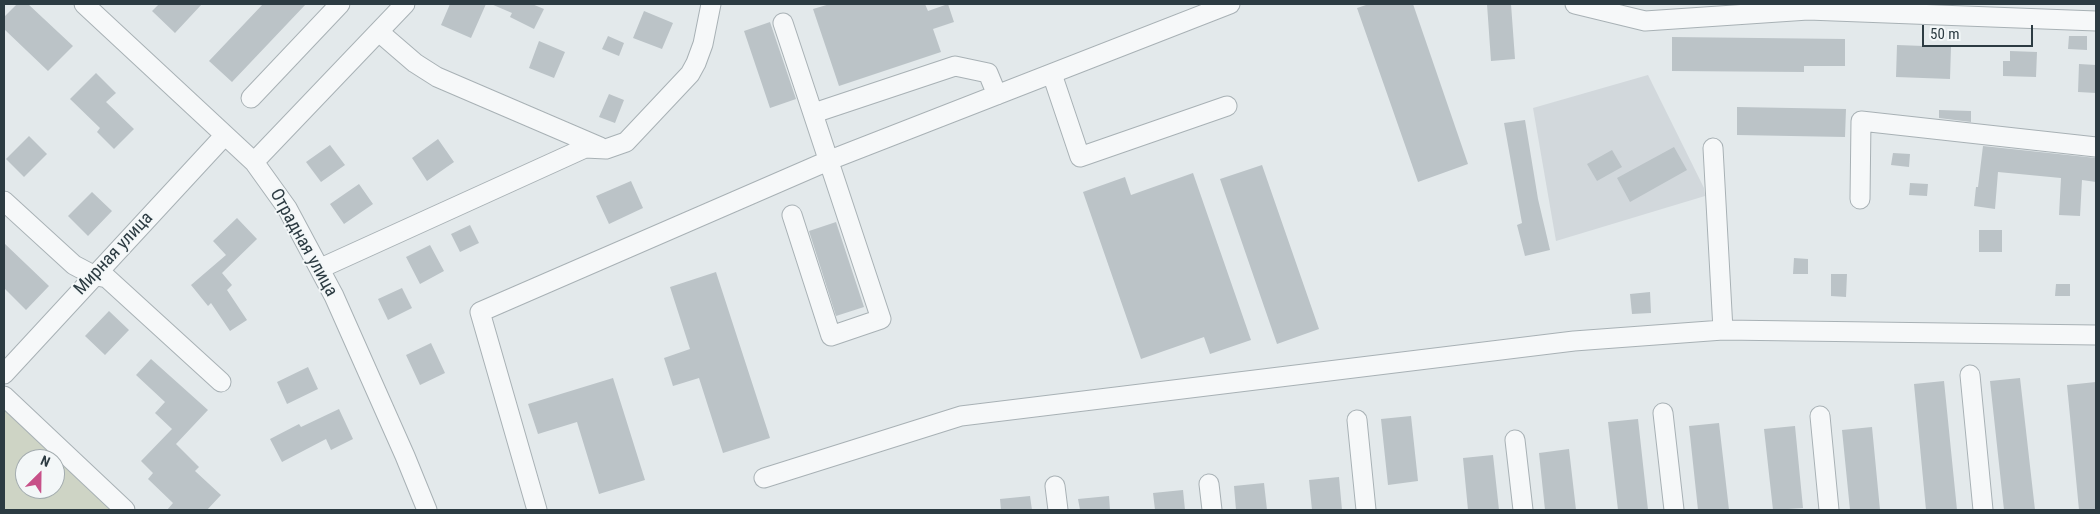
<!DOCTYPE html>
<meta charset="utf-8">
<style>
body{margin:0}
#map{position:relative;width:2100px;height:514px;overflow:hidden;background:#e3e9eb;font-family:"Roboto Condensed",sans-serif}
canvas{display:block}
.frame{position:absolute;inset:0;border:5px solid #2c3b42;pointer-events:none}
.north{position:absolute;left:15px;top:449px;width:50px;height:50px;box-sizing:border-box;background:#f3f7f8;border:1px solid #a3acaf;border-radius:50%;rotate:23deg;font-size:14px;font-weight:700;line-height:20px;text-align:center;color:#2c3b42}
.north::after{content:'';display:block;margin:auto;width:18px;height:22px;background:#c75189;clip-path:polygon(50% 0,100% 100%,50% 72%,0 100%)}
.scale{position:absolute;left:1922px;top:25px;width:111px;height:22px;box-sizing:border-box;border:2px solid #2c3b42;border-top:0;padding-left:6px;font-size:15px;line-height:18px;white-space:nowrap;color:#2c3b42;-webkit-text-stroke:4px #f3f7f8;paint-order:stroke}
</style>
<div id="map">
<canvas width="2100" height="514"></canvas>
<div class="frame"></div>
<div class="north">N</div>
<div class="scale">50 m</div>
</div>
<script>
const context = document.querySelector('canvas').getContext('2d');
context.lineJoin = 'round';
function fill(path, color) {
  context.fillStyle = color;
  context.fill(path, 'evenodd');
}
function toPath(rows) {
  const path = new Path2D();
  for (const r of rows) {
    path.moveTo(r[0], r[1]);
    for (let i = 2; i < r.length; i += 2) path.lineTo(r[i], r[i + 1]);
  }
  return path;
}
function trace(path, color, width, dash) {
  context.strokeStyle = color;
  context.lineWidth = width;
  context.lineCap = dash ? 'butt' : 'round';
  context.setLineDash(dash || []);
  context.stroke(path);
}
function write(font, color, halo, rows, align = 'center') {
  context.font = font + ' "Roboto Condensed",sans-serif';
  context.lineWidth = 4;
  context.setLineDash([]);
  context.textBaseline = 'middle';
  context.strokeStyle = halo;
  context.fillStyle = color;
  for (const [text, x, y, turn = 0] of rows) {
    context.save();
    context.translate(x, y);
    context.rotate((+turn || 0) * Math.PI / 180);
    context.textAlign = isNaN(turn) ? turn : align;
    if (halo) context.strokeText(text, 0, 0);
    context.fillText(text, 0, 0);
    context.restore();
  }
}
const built = toPath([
 [1648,75,1704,188,1705,196,1556,241,1533,108]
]);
const green = toPath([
 [4,409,114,510,4,510],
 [25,459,55,459,55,489,25,489]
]);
const building = toPath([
 [17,4,28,4,73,46,48,71,4,29,4,17],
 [159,4,202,4,175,33,152,11],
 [263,4,306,4,232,82,209,61],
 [450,4,486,4,471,38,441,25],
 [491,4,532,4,544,9,534,29,510,17,512,13],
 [830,4,925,4,928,11,948,4,954,22,933,29,941,52,839,86,813,9],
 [1369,4,1413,4,1468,164,1418,182,1357,8],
 [1487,4,1511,4,1515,59,1491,61],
 [644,11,673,23,662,49,633,38],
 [770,22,796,99,770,108,744,31],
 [608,36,624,43,619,56,602,49],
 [2069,36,2087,36,2087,50,2068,49],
 [1672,37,1845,39,1845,66,1804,66,1804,72,1672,71],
 [539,41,565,52,554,78,529,68],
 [1897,45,1951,47,1950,79,1896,77],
 [2010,51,2037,52,2036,77,2003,76,2003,61,2010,61],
 [2079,64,2096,65,2096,93,2078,92],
 [96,73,116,93,106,102,134,129,114,149,97,132,100,128,70,99],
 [609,94,624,100,615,123,599,117],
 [1737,107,1846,109,1845,137,1737,135],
 [1939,110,1971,111,1971,122,1939,118],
 [1525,120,1538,199,1550,250,1525,256,1517,225,1522,223,1504,123],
 [29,136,47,154,24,177,6,159],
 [438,139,454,162,427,181,412,158],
 [330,145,345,165,321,182,306,162],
 [1983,146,2096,158,2096,182,2082,180,2080,216,2059,215,2061,178,1998,172,1995,209,1974,206,1976,187,1978,187],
 [1674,147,1687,170,1630,202,1617,178],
 [1612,150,1622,167,1597,181,1587,164],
 [1893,153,1910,154,1909,167,1891,165],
 [1262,165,1319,329,1277,344,1220,179],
 [1193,173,1251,340,1210,354,1204,337,1141,359,1083,192,1125,177,1131,195],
 [631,181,643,208,609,224,596,196],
 [1910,183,1928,184,1927,196,1909,195],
 [359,184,373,204,344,224,330,204],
 [92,192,112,211,88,236,68,216],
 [237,218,257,239,222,273,232,285,227,290,247,320,230,331,211,303,208,306,191,285,226,255,213,241],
 [836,222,864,307,836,316,809,231],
 [470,225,479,243,460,252,451,234],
 [1979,230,2002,230,2002,252,1979,252],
 [4,243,49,286,26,310,4,288],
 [430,245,444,271,420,284,406,257],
 [1794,258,1808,259,1808,274,1793,274],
 [716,272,770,438,723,453,699,378,673,386,664,358,690,349,670,287],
 [1831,274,1847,274,1846,297,1831,296],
 [2056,284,2070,284,2070,296,2055,296],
 [402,288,412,308,388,320,378,299],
 [1650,292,1651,313,1632,314,1630,294],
 [109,311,129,330,105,355,85,336],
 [431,343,445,373,420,385,406,355],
 [151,359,208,410,176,444,199,467,195,471,221,495,207,510,167,510,173,503,148,479,153,473,141,461,172,429,155,413,165,402,136,375],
 [308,367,318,389,287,404,277,382],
 [613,378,645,480,599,494,577,422,538,434,528,404],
 [2020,378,2035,510,2004,510,1990,381],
 [1944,381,1957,510,1926,510,1914,384],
 [2096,382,2096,510,2079,510,2067,385],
 [339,409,353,439,331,450,326,439,282,462,270,439,299,424,301,427],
 [1411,416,1418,481,1388,485,1381,419],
 [1638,419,1648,510,1618,510,1608,422],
 [1719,423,1729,510,1698,510,1689,426],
 [1795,426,1803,508,1773,510,1764,429],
 [1872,427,1880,510,1850,510,1842,430],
 [1569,449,1576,510,1545,510,1539,453],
 [1493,455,1499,510,1468,510,1463,458],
 [1339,477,1342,510,1312,510,1309,480],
 [1264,483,1267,510,1236,510,1234,486],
 [1183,490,1185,510,1155,510,1153,493],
 [1030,496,1032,510,1001,510,1000,499],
 [1109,496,1110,510,1080,510,1078,499]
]);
const minor = toPath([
 [84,4,254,162,287,208,334,296,405,456,427,510],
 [1575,4,1645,21,1808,10,2096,21],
 [783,23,881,319,831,336,792,215],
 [379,32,415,63,437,77,600,147],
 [1052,74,1080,157,1227,106],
 [251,98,340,4],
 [814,113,955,66,988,73,997,95],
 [1713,148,1723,330],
 [254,162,405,4],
 [1860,199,1861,121,2096,147],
 [4,201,74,265,93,275,107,278,221,382],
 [321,268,585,148,606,149,626,142,690,74,696,63,703,44,711,4],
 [4,374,225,135],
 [1970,375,1983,510],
 [4,396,125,510],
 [1663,413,1674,510],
 [1820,416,1829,510],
 [1357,420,1366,510],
 [1515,440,1523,510],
 [764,478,961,416,1574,341,1723,330,2096,335],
 [1209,484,1212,510],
 [1055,486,1058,510],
 [537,510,480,312,830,160,1230,4]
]);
const streetNames = [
 ["Отрадная улица",303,243,61],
 ["Мирная улица",114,254,-47]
];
fill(built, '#d2d8dc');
fill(green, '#ced4c5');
fill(building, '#bbc3c7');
trace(minor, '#a8b1b5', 21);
trace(minor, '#f6f8f9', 19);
write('18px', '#2c3b42', '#f3f7f8', streetNames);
</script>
